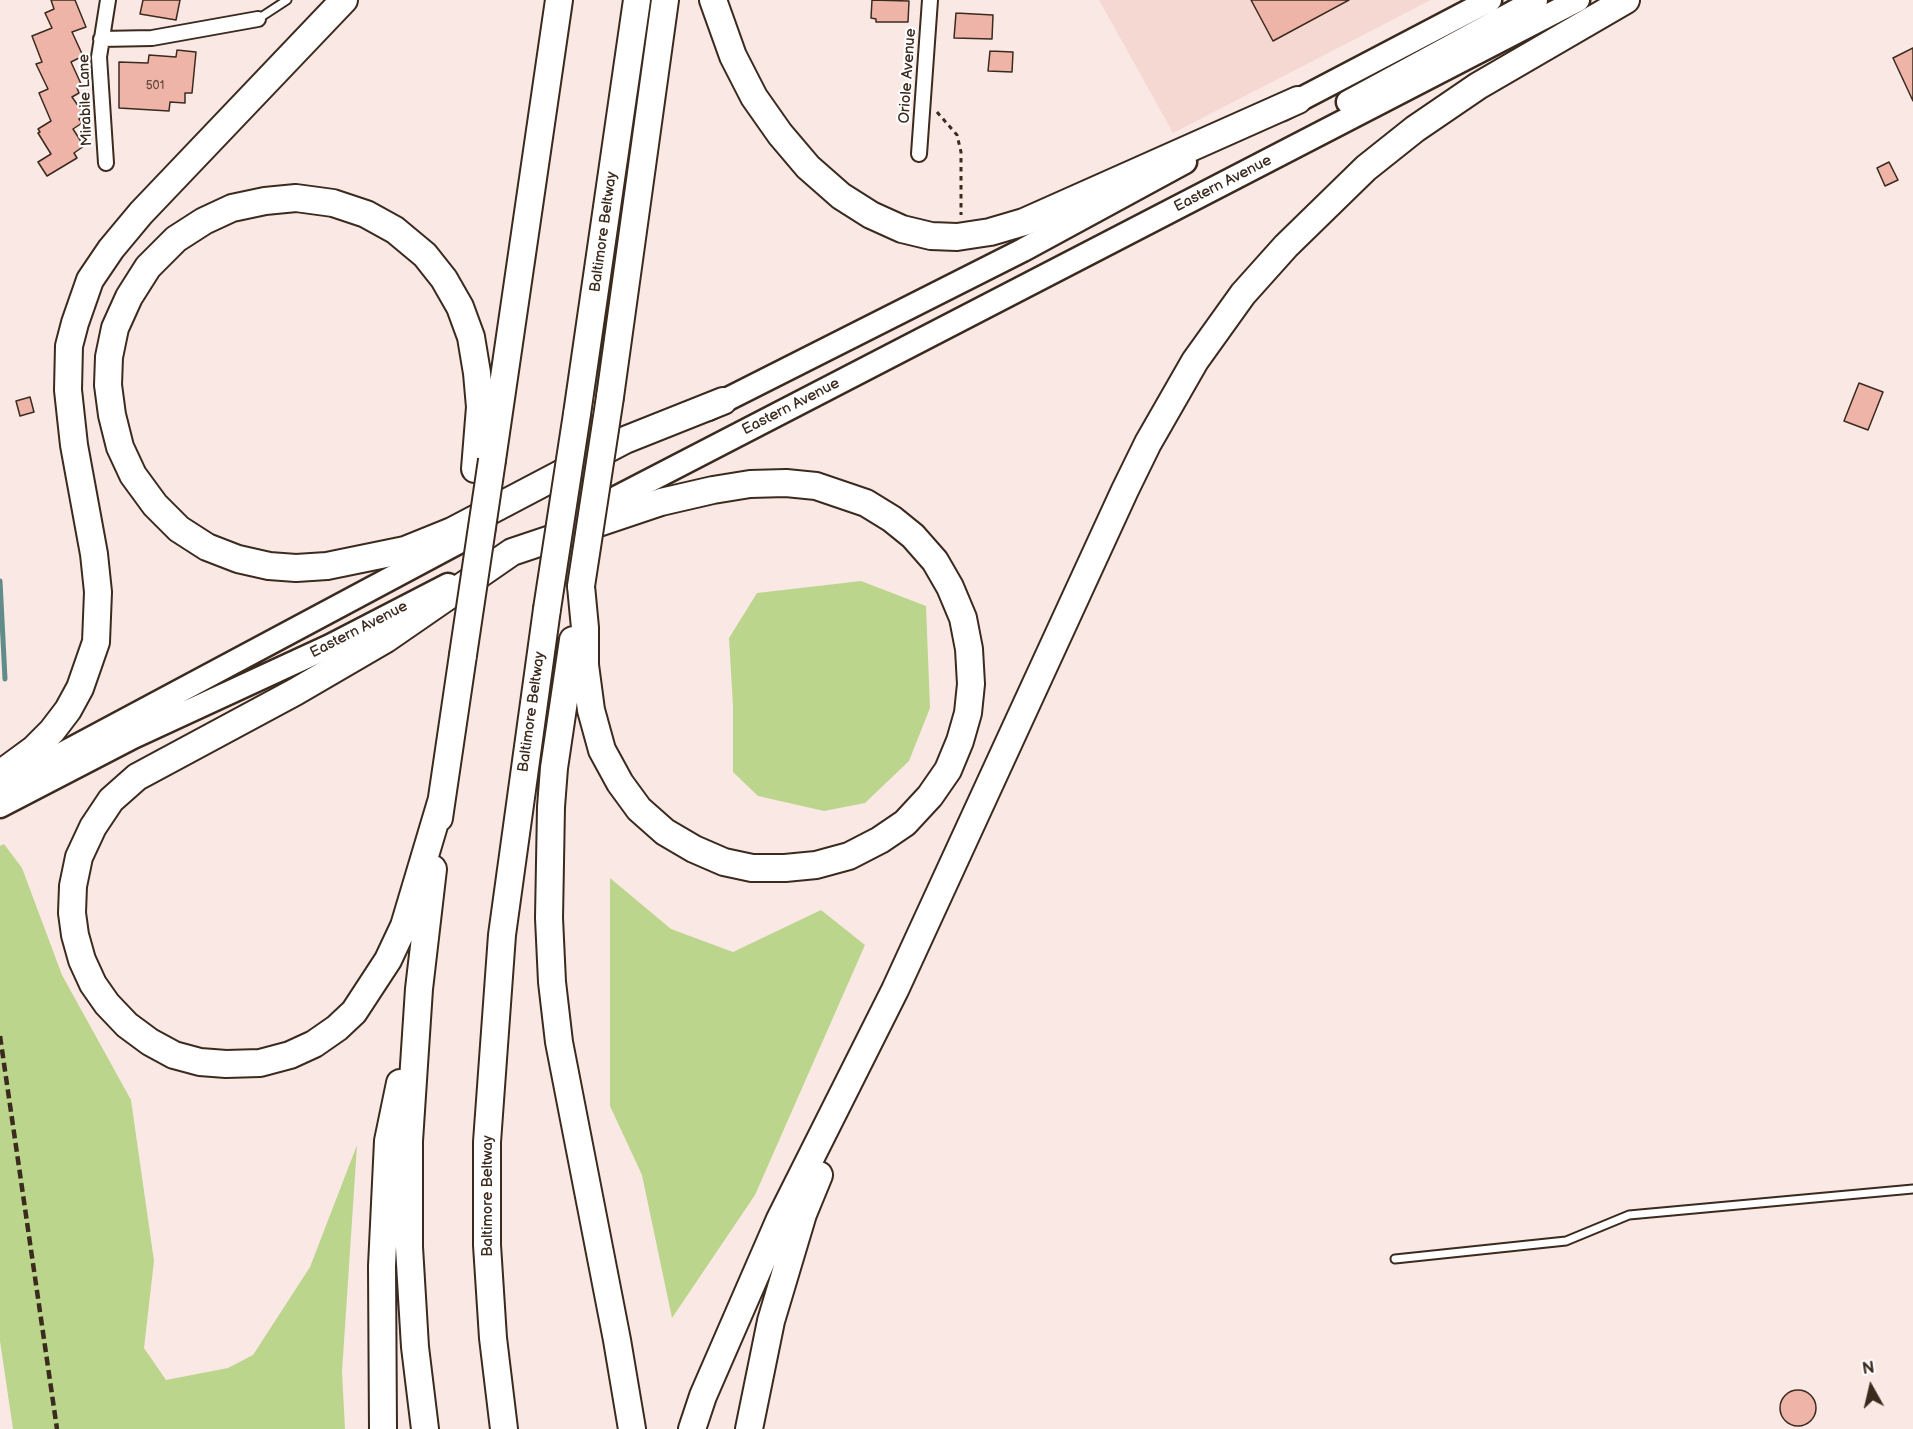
<!DOCTYPE html>
<style>
body{margin:0}
#map{position:relative;width:1913px;height:1429px;overflow:hidden;background:#fae8e5;font-family:"Balsamiq Sans",sans-serif}
canvas{display:block}
.north{position:absolute;left:1841px;top:1357px;width:60px;height:60px;-webkit-text-stroke:4px #fff;paint-order:stroke;rotate:352deg;font-size:16px;font-weight:700;line-height:24px;text-align:center;color:#3b2a1e}
.north::after{content:'';display:block;margin:auto;width:21px;height:27px;background:#3b2a1e;clip-path:polygon(50% 0,100% 100%,50% 72%,0 100%)}
</style>
<div id="map">
<canvas width="1913" height="1429"></canvas>
<div class="north">N</div>
</div>
<script>
const context = document.querySelector('canvas').getContext('2d');
context.lineJoin = 'round';
function fill(path, color) {
  context.fillStyle = color;
  context.fill(path, 'evenodd');
}
function toPath(rows) {
  const path = new Path2D();
  for (const r of rows) {
    if (r.length === 3) {
      path.moveTo(r[0] + r[2], r[1]);
      path.arc(r[0], r[1], r[2], 0, 2 * Math.PI);
      continue;
    }
    path.moveTo(r[0], r[1]);
    for (let i = 2; i < r.length; i += 2) path.lineTo(r[i], r[i + 1]);
  }
  return path;
}
function trace(path, color, width, dash) {
  context.strokeStyle = color;
  context.lineWidth = width;
  context.lineCap = dash ? 'butt' : 'round';
  context.setLineDash(dash || []);
  context.stroke(path);
}
function write(font, color, halo, rows, align = 'center') {
  context.font = font + ' "Balsamiq Sans",sans-serif';
  context.lineWidth = 4.5;
  context.setLineDash([]);
  context.textBaseline = 'middle';
  context.strokeStyle = halo;
  context.fillStyle = color;
  for (const [text, x, y, turn = 0] of rows) {
    context.save();
    context.translate(x, y);
    context.rotate((+turn || 0) * Math.PI / 180);
    context.textAlign = isNaN(turn) ? turn : align;
    if (halo) context.strokeText(text, 0, 0);
    context.fillText(text, 0, 0);
    context.restore();
  }
}
const built = toPath([
 [1099,0,1431,0,1173,133]
]);
const green = toPath([
 [861,581,926,606,930,708,909,761,865,803,824,811,758,796,733,772,733,706,729,638,757,593],
 [4,844,22,868,62,975,131,1100,154,1261,144,1348,166,1380,228,1368,253,1355,310,1267,357,1145,342,1372,345,1429,13,1429,0,1341,0,846],
 [610,878,671,929,733,952,821,910,865,945,755,1195,672,1318,642,1175,610,1106]
]);
const stream = toPath([
 [0,581,5,679]
]);
const building = toPath([
 [51,0,75,0,86,27,72,32,83,56,71,62,82,86,77,88,79,93,72,97,84,114,79,119,82,123,73,129,84,146,74,153,77,158,47,176,38,162,51,154,38,133,40,132,38,129,51,121,39,93,48,89,36,64,42,62,32,36,52,28,45,13,54,9,51,0],
 [143,0,180,0,176,20,140,14,143,0],
 [872,0,909,1,908,22,876,22,876,19,871,18,872,0],
 [1251,0,1349,0,1273,41,1251,0],
 [956,13,993,15,992,39,954,38,956,13],
 [1913,48,1913,101,1893,58,1913,48],
 [177,50,196,52,192,93,185,93,185,103,170,102,169,111,119,108,119,62,148,63,149,55,176,57,177,50],
 [990,51,1013,52,1012,72,988,71,990,51],
 [1889,162,1898,180,1885,186,1877,168,1889,162],
 [1859,383,1883,392,1868,430,1844,421,1859,383],
 [30,397,34,412,20,416,16,401,30,397],
 [1798,1408,18]
]);
const path = toPath([
 [937,112,957,135,961,152,961,215]
]);
const service = toPath([
 [258,19,287,0],
 [1395,1259,1566,1241,1629,1215,1913,1189]
]);
const minor = toPath([
 [101,39,152,38,258,19],
 [919,154,930,0],
 [106,163,99,57,108,0]
]);
const primary = toPath([
 [1348,102,1536,0],
 [1282,109,1490,0],
 [708,409,1023,250,1185,162],
 [581,516,1578,0],
 [0,787,483,529],
 [0,806,133,737,330,646,448,585]
]);
const motorway = toPath([
 [713,0,733,56,754,97,780,134,808,167,841,196,871,215,902,229,931,236,957,237,990,232,1024,222,1298,100],
 [610,397,665,0],
 [577,414,637,0],
 [492,460,559,0],
 [475,469,480,407,477,373,471,337,460,307,444,279,425,255,395,230,366,214,333,203,296,198,265,201,232,208,204,221,176,239,148,267,129,297,115,328,109,357,108,385,112,415,120,447,133,475,155,505,179,529,207,547,238,559,269,566,296,568,327,566,405,550,452,531,625,440,723,401],
 [573,640,554,768,551,807,549,918,552,982,559,1042,617,1340,632,1429],
 [0,774,34,749,52,731,68,710,80,688,96,642,98,592,94,554,74,445,68,390,69,346,75,323,90,280,111,249,141,213,344,0],
 [441,802,404,926,388,960,354,1012,337,1028,314,1044,290,1055,260,1063,226,1064,200,1062,174,1055,150,1042,127,1025,107,1004,93,984,82,960,75,935,72,913,73,886,79,857,93,827,111,800,137,777,295,692,386,639,512,552,661,502,713,490,750,484,786,483,816,486,866,503,892,519,913,536,935,561,950,587,963,618,969,649,971,684,968,713,960,741,948,770,930,796,905,823,880,840,849,856,816,865,785,868,752,868,724,862,694,849,665,832,639,809,620,783,602,750,591,710,585,665,585,628,581,586],
 [439,818,463,655],
 [383,1429,382,1266,388,1141,400,1083],
 [425,1429,415,1347,409,1247,409,1141,419,989,433,869],
 [504,1429,493,1338,487,1245,487,1142,502,935,547,609],
 [692,1429,703,1396,780,1219,895,990,1125,490,1148,443,1195,361,1243,294,1286,246,1366,168,1415,129,1478,86,1626,0],
 [749,1429,771,1321,803,1214,819,1175]
]);
const rail = toPath([
 [0,1036,57,1429]
]);
const motorwayBridge = toPath([
 [581,586,610,397],
 [547,609,577,414],
 [463,655,492,460]
]);
const numberNames = [
 ["501",155,86]
];
const streetNames = [
 ["Oriole Avenue",908,76,-86],
 ["Mirabile Lane",86,100,-92],
 ["Eastern Avenue",1223,184,-27],
 ["Baltimore Beltway",604,232,-82],
 ["Eastern Avenue",791,407,-27],
 ["Eastern Avenue",359,630,-27],
 ["Baltimore Beltway",532,712,-82],
 ["Baltimore Beltway",488,1196,-90]
];
fill(built, '#f6d8d3');
fill(green, '#bcd58c');
trace(stream, '#628c8a', 5);
fill(building, '#eeb4a8');
trace(building, '#3b2a1e', 1.5);
trace(service, '#3b2a1e', 11);
trace(minor, '#3b2a1e', 18);
trace(primary, '#3b2a1e', 27);
trace(motorway, '#3b2a1e', 30);
trace(path, '#3b2a1e', 3, [4.5, 4.5]);
trace(service, '#fff', 7);
trace(minor, '#fff', 14);
trace(primary, '#fff', 22);
trace(motorway, '#fff', 26);
trace(rail, '#3b2a1e', 4.5, [9, 4.5]);
trace(motorwayBridge, '#3b2a1e', 30, []);
trace(motorwayBridge, '#fff', 26);
write('12px', '#684c40', null, numberNames);
write('15px', '#3b2a1e', '#fff', streetNames);
</script>
